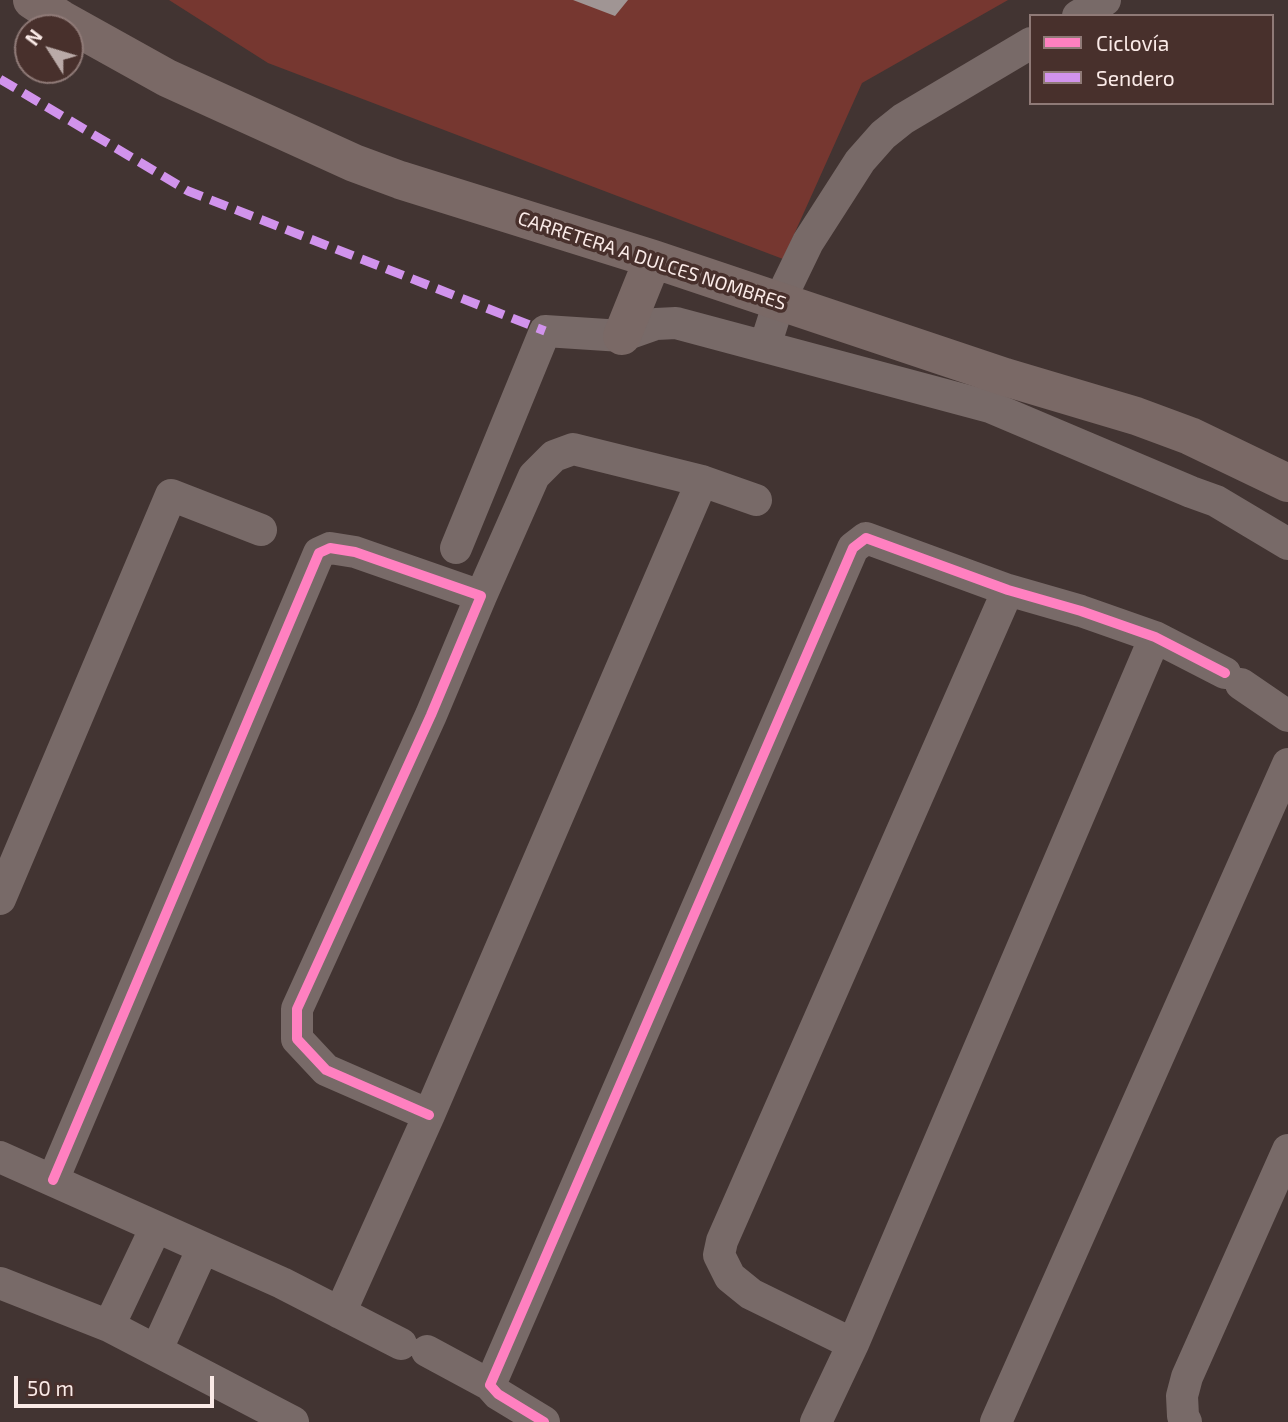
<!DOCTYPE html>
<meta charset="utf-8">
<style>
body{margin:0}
#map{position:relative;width:1288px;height:1422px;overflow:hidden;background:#423432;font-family:"Exo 2",sans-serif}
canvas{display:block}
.legend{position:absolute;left:1029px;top:14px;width:245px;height:91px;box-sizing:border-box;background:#48302c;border:2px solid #8f7a77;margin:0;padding:9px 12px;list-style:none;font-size:21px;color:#faeae7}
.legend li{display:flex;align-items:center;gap:14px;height:35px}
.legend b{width:35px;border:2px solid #8f7a77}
.north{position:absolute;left:14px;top:14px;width:70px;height:70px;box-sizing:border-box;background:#48302c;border:2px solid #8f7a77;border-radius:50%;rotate:307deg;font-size:19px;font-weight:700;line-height:28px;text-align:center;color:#faeae7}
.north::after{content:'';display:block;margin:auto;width:24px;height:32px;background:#baaaa8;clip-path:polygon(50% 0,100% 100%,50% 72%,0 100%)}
.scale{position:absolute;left:14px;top:1376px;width:200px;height:32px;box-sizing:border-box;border:4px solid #faeae7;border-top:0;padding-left:9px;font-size:21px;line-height:24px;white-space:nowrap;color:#faeae7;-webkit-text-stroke:5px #48302c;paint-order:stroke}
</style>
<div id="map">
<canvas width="1288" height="1422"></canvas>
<ul class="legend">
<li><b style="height:9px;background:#ff80c0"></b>Ciclovía</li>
<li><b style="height:9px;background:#d193ec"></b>Sendero</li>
</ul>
<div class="north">N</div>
<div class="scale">50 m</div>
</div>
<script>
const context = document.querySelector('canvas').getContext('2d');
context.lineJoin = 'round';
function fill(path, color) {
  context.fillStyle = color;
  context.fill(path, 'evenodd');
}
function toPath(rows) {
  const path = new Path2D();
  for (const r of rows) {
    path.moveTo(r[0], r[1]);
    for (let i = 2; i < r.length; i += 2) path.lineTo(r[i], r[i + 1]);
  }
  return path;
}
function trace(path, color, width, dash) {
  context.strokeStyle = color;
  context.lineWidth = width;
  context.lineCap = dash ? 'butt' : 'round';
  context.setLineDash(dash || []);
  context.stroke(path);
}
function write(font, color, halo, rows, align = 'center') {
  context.font = font + ' "Exo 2",sans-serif';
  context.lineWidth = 7;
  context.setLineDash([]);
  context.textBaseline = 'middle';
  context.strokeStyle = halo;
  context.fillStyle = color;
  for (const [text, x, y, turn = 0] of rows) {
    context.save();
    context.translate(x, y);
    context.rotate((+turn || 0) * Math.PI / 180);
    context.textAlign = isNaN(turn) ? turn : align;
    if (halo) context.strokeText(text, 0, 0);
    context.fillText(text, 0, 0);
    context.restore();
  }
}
const green = toPath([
 [169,0,1008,0,862,83,783,259,268,63]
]);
const building = toPath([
 [573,0,628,0,615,16]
]);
const minor = toPath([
 [1078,16,1105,0],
 [765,346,779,302,808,242,860,161,883,135,903,119,1031,43],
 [456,548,545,331,622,336,656,324,676,323,990,407,1191,492,1216,501,1288,544],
 [481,596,534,476,554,456,573,449,702,481,756,500],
 [1241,684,1288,716],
 [0,899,171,495,261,530],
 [0,1157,282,1283,401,1344],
 [53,1180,319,553,330,548,355,552,481,596,431,715,297,1009,297,1039,326,1070,429,1115],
 [0,1283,109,1326,293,1422],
 [340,1313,429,1115,702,481],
 [109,1326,156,1227],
 [853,1344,751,1294,730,1277,719,1255,722,1241,1008,590],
 [157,1349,203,1248],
 [427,1351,490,1385],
 [544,1422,498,1394,490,1385,853,548,866,538,1008,590,1081,611,1155,637,1225,673],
 [816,1422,853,1344,1155,637],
 [996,1422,1288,764],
 [1186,1422,1183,1416,1182,1396,1187,1377,1288,1150]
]);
const major = toPath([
 [32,0,61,19,167,78,354,163,400,180,653,259,1005,377,1136,416,1190,436,1288,483],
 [622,336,653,259]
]);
const quiet = toPath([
 [0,79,188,191,545,331]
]);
const cycleway = toPath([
 [53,1180,319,553,330,548,355,552,481,596,431,715,297,1009,297,1039,326,1070,429,1115],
 [544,1422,498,1394,490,1385,853,548,866,538,1008,590,1081,611,1155,637,1225,673]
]);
const streetNames = [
 ["CARRETERA A DULCES NOMBRES",652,261,18]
];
fill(green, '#763730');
fill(building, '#a09594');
trace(minor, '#786a68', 32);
trace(major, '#7a6966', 38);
trace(quiet, '#d193ec', 9, [18, 9]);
trace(cycleway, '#ff80c0', 10);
write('19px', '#faeae7', '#48302c', streetNames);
</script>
